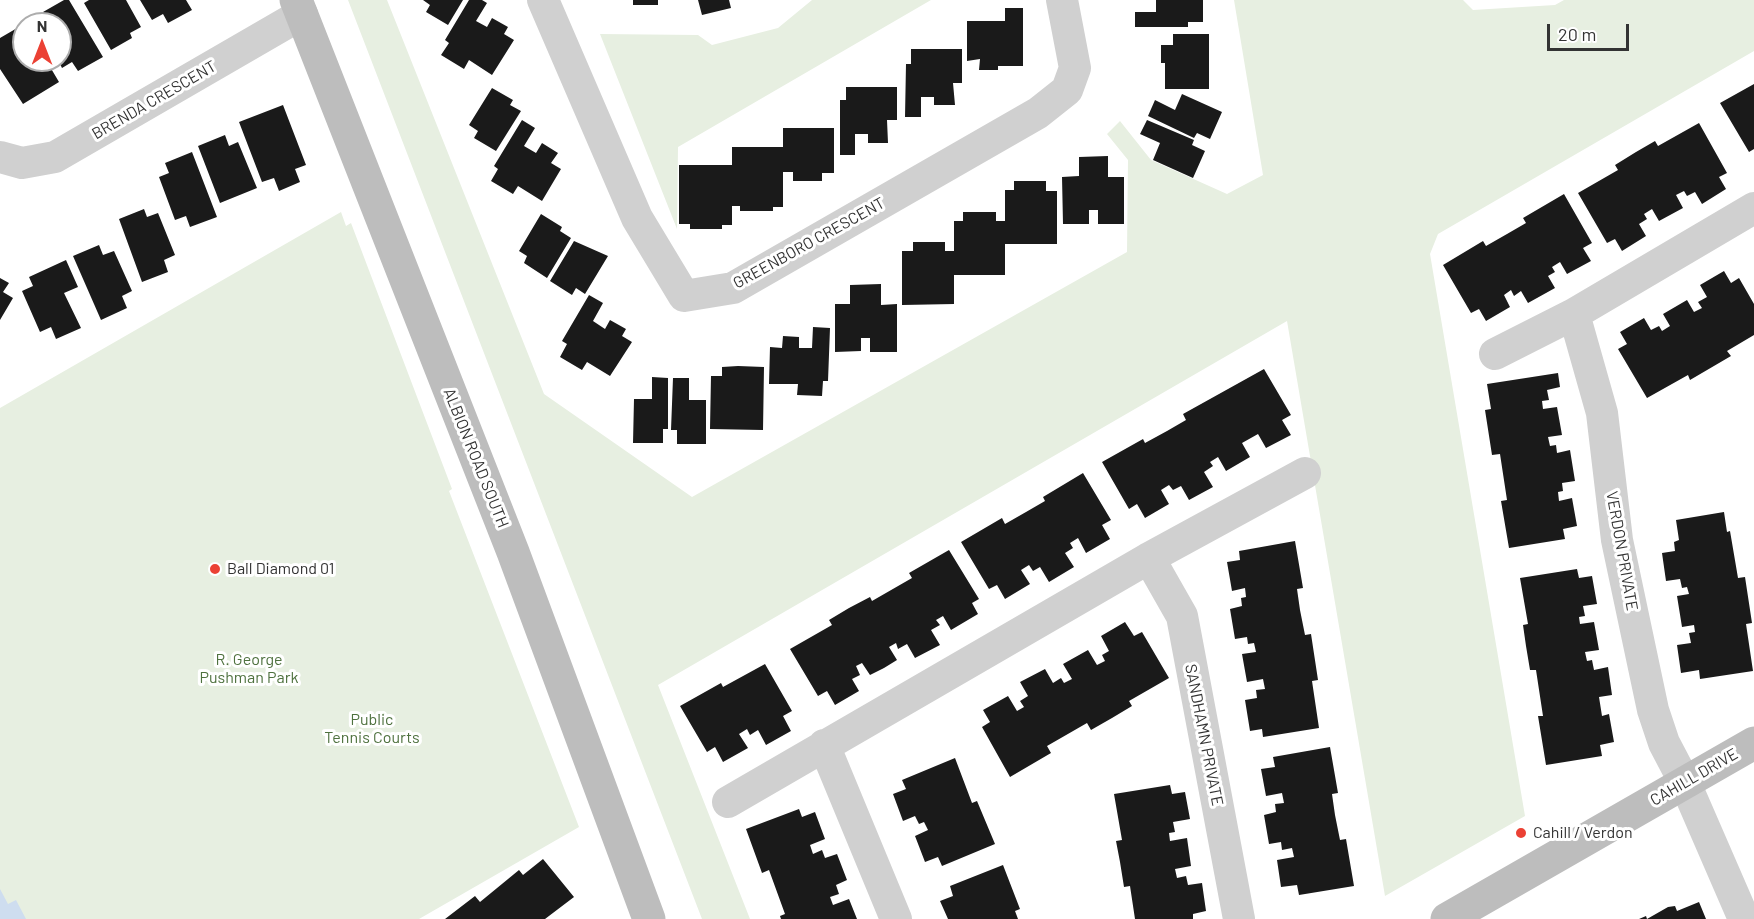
<!DOCTYPE html>
<style>
body{margin:0}
#map{position:relative;width:1754px;height:919px;overflow:hidden;background:#fff;font-family:Barlow,sans-serif}
canvas{display:block}
.north{position:absolute;left:12px;top:12px;width:60px;height:60px;box-sizing:border-box;background:#fff;border:2px solid #adadad;border-radius:50%;rotate:0deg;font-size:16px;font-weight:700;line-height:24px;text-align:center;color:#333}
.north::after{content:'';display:block;margin:auto;width:21px;height:27px;background:#eb4134;clip-path:polygon(50% 0,100% 100%,50% 72%,0 100%)}
.scale{position:absolute;left:1547px;top:24px;width:82px;height:27px;box-sizing:border-box;border:3px solid #333;border-top:0;padding-left:8px;font-size:18px;line-height:21px;white-space:nowrap;color:#333;-webkit-text-stroke:4px #fff;paint-order:stroke}
</style>
<div id="map">
<canvas width="1754" height="919"></canvas>
<div class="north">N</div>
<div class="scale">20 m</div>
</div>
<script>
const context = document.querySelector('canvas').getContext('2d');
context.lineJoin = 'round';
function fill(path, color) {
  context.fillStyle = color;
  context.fill(path, 'evenodd');
}
function toPath(rows) {
  const path = new Path2D();
  for (const r of rows) {
    path.moveTo(r[0], r[1]);
    for (let i = 2; i < r.length; i += 2) path.lineTo(r[i], r[i + 1]);
  }
  return path;
}
function trace(path, color, width, dash) {
  context.strokeStyle = color;
  context.lineWidth = width;
  context.lineCap = dash ? 'butt' : 'round';
  context.setLineDash(dash || []);
  context.stroke(path);
}
function write(font, color, halo, rows, align = 'center') {
  context.font = font + ' Barlow,sans-serif';
  context.lineWidth = 6;
  context.setLineDash([]);
  context.textBaseline = 'middle';
  context.strokeStyle = halo;
  context.fillStyle = color;
  for (const [text, x, y, turn = 0] of rows) {
    context.save();
    context.translate(x, y);
    context.rotate((+turn || 0) * Math.PI / 180);
    context.textAlign = isNaN(turn) ? turn : align;
    if (halo) context.strokeText(text, 0, 0);
    context.fillText(text, 0, 0);
    context.restore();
  }
}
const green = toPath([
 [348,0,387,0,544,394,692,497,1127,252,1128,160,1107,134,1120,121,1151,160,1227,194,1263,175,1234,0,1463,0,1473,10,1555,5,1564,0,1754,0,1754,51,1438,234,1430,254,1525,816,1385,896,1287,321,658,685,750,919,702,919],
 [812,0,931,0,678,147,677,229,600,34,698,35,712,45,778,28],
 [341,212,346,226,351,223,452,489,449,491,579,827,419,919,0,919,0,408]
]);
const water = toPath([
 [0,889,8,904,16,900,26,919,0,919]
]);
const building = toPath([
 [64,0,69,0,103,57,78,71,72,62,62,68,58,60,60,60,60,24,50,24,43,12],
 [89,0,126,0,141,27,130,33,132,38,111,50,84,3],
 [140,0,186,0,192,10,168,23,163,14,152,20],
 [423,0,463,0,448,25,426,12,430,5],
 [469,0,482,0,487,3,476,21,487,27,492,18,508,27,504,34,514,40,492,75,469,60,464,69,441,55,449,43,445,40],
 [633,0,658,0,658,5,633,5],
 [698,0,729,0,731,8,702,15],
 [1156,0,1203,0,1203,22,1188,22,1188,27,1135,27,1135,12,1156,12],
 [1005,8,1023,8,1023,66,998,66,998,70,979,70,980,59,967,61,967,21,1005,21],
 [24,24,24,60,46,60,59,82,23,104,0,69,0,38],
 [1173,34,1209,34,1209,89,1165,89,1165,63,1161,63,1161,45,1173,45],
 [911,49,962,49,962,83,953,83,955,105,934,105,934,97,921,97,921,117,905,117,906,64,911,64],
 [1754,84,1754,149,1749,152,1720,103],
 [846,87,897,87,897,120,887,120,888,143,868,143,868,134,855,134,855,155,840,155,840,100,846,100],
 [492,88,513,100,510,105,521,111,496,151,474,138,478,131,469,125],
 [1182,94,1222,112,1210,139,1197,133,1194,138,1148,116,1155,100,1175,110],
 [283,105,306,165,295,169,300,182,279,191,274,178,262,182,239,122],
 [522,120,535,128,524,146,536,153,542,143,558,153,551,163,561,169,542,201,518,186,513,194,491,181,498,169,494,166],
 [1147,120,1194,140,1192,145,1205,151,1193,178,1153,160,1160,143,1140,134],
 [1699,123,1727,173,1719,177,1726,189,1702,204,1695,192,1687,196,1684,191,1676,195,1683,208,1659,221,1652,209,1644,214,1647,219,1639,224,1646,236,1622,251,1615,239,1607,243,1578,193,1618,170,1615,165,1636,152,1655,141,1658,146],
 [783,128,834,128,834,173,822,173,822,181,793,181,793,172,783,172,783,207,773,207,773,211,740,211,740,206,732,206,732,225,722,225,722,229,690,229,690,224,679,224,679,165,732,165,732,147,783,147],
 [225,135,229,146,238,142,257,188,220,203,198,146],
 [192,152,217,217,190,227,186,216,175,220,159,177,169,173,165,163],
 [1108,156,1108,177,1124,177,1124,224,1098,224,1098,210,1089,210,1089,224,1063,224,1062,177,1079,176,1079,157],
 [1014,181,1046,181,1046,191,1057,191,1057,244,1005,244,1005,275,954,275,954,304,902,305,902,251,913,251,913,242,945,242,945,251,954,251,954,221,963,221,963,212,996,212,996,221,1005,221,1005,190,1014,190],
 [1564,194,1592,243,1583,248,1591,261,1567,274,1560,262,1552,267,1555,272,1548,276,1555,288,1528,303,1521,291,1514,296,1511,290,1504,295,1510,307,1486,321,1479,309,1471,313,1443,265,1483,241,1486,246,1507,234,1526,223,1523,218],
 [144,209,147,217,158,213,175,255,164,260,168,272,142,282,119,219],
 [541,214,562,227,560,231,571,238,547,278,524,263,527,256,519,251],
 [574,241,608,256,585,294,576,288,572,295,550,281],
 [99,245,103,255,114,251,132,291,122,296,127,308,101,320,73,256],
 [66,260,78,287,64,293,81,328,56,339,51,327,40,332,22,291,33,286,29,277],
 [1724,271,1731,283,1739,278,1754,304,1754,335,1727,351,1731,356,1690,380,1688,375,1647,398,1618,349,1627,344,1620,332,1644,318,1651,330,1659,326,1662,331,1670,326,1663,314,1687,300,1694,312,1702,308,1698,302,1707,297,1700,285],
 [0,278,9,283,3,292,13,298,0,320],
 [881,284,881,305,897,304,897,352,870,352,870,338,861,338,861,351,835,352,835,304,850,304,850,285],
 [589,295,603,303,593,321,605,329,610,320,626,329,622,336,632,342,610,376,587,362,582,370,560,357,567,344,562,341],
 [813,327,830,328,828,381,823,381,822,396,797,395,798,384,769,384,770,347,782,348,783,336,799,337,799,348,812,348],
 [738,366,764,367,763,430,710,429,711,376,722,376,722,367],
 [1264,369,1291,415,1282,420,1291,435,1266,448,1258,434,1242,443,1250,457,1226,471,1218,457,1210,462,1213,466,1204,472,1213,487,1189,500,1181,486,1173,490,1169,485,1161,490,1169,504,1145,518,1137,504,1129,509,1102,462,1143,439,1145,443,1167,431,1186,420,1183,414],
 [1558,373,1560,387,1547,390,1549,400,1542,401,1543,409,1557,407,1562,435,1548,437,1550,446,1556,445,1557,453,1570,450,1575,481,1562,483,1563,491,1558,492,1559,501,1572,498,1577,526,1563,529,1565,539,1509,548,1501,501,1507,500,1500,454,1492,455,1485,410,1491,409,1487,384],
 [652,377,668,378,668,429,663,429,663,443,633,443,634,399,652,399],
 [673,378,689,378,689,400,706,400,706,444,677,444,677,430,671,430],
 [1083,473,1111,520,1102,525,1110,539,1086,553,1078,538,1070,543,1073,548,1065,553,1074,567,1049,582,1040,567,1033,571,1029,565,1021,570,1030,584,1005,599,997,585,989,589,961,542,1002,518,1005,524,1026,512,1045,501,1043,497],
 [1724,512,1727,532,1730,531,1738,578,1745,577,1752,623,1746,624,1753,671,1700,679,1699,670,1681,673,1677,645,1691,643,1689,633,1695,632,1694,625,1682,627,1677,596,1689,594,1687,587,1682,588,1680,579,1666,581,1662,553,1675,551,1674,542,1679,540,1676,520],
 [1295,541,1303,588,1297,589,1300,610,1305,635,1311,634,1318,680,1312,681,1319,728,1263,737,1262,729,1250,731,1245,700,1257,698,1256,690,1265,689,1263,679,1247,682,1242,654,1256,652,1254,643,1248,644,1247,637,1235,639,1230,609,1242,606,1241,598,1246,597,1245,588,1232,591,1227,562,1240,560,1239,551],
 [949,550,979,599,972,603,978,614,951,630,943,616,936,620,940,625,931,630,940,645,915,658,907,644,898,649,896,643,889,647,897,660,884,668,870,675,862,663,856,666,860,675,852,679,859,691,835,705,827,691,818,696,790,649,832,625,829,620,849,608,870,597,872,601,912,578,909,573],
 [1577,569,1579,578,1592,576,1597,604,1583,606,1585,616,1579,617,1580,624,1594,622,1599,650,1585,652,1587,661,1592,660,1594,670,1608,667,1612,695,1599,697,1602,716,1609,714,1614,742,1600,745,1602,756,1546,765,1538,716,1543,716,1536,670,1530,670,1526,646,1523,625,1528,624,1520,578],
 [1125,622,1134,636,1142,632,1169,678,1129,701,1132,706,1112,718,1091,730,1087,723,1047,746,1051,753,1010,777,982,727,990,722,983,710,1008,696,1017,711,1024,707,1020,701,1028,696,1020,682,1045,669,1053,683,1061,678,1064,683,1072,679,1063,664,1088,650,1097,665,1105,661,1102,655,1109,651,1101,636],
 [765,664,792,711,783,716,791,731,766,745,758,730,750,735,747,729,739,734,748,748,723,762,715,747,707,752,680,706,721,683,723,687],
 [1330,747,1338,793,1332,794,1335,815,1340,840,1346,839,1354,886,1299,895,1297,885,1281,887,1277,860,1294,857,1292,848,1282,850,1281,842,1269,844,1264,815,1276,812,1275,804,1284,803,1282,793,1266,796,1261,769,1275,767,1273,757],
 [955,758,972,803,977,801,995,844,942,866,938,857,925,862,915,836,928,830,924,822,919,824,915,816,903,821,893,794,906,789,902,780],
 [1170,785,1172,794,1185,792,1190,819,1173,822,1175,832,1169,833,1170,841,1187,838,1191,866,1175,869,1177,878,1186,876,1188,885,1202,883,1206,911,1193,914,1193,919,1135,919,1130,886,1124,887,1120,862,1116,841,1122,840,1114,794],
 [799,809,802,817,815,812,825,839,810,845,813,854,822,850,825,858,837,854,847,880,836,885,839,894,830,897,833,905,849,899,857,919,781,919,780,916,785,914,769,870,762,873,746,829],
 [543,859,574,897,545,919,445,919,475,896,480,902,519,870,523,875],
 [1003,865,1020,909,1015,911,1018,919,948,919,940,901,953,896,950,886],
 [1699,902,1706,919,1639,919,1646,916,1647,919,1668,907,1675,906,1677,911]
]);
const street = toPath([
 [543,0,637,218,684,296,733,288,1038,113,1067,90,1075,68,1062,0],
 [0,157,22,163,55,157,302,14],
 [1574,314,1602,413,1617,540,1653,710,1664,743,1685,783,1744,919],
 [1495,354,1574,314,1754,208],
 [1149,558,1182,616,1239,919],
 [824,745,896,919],
 [728,802,1149,558,1305,473]
]);
const secondary = toPath([
 [296,0,513,552,649,919],
 [1447,919,1754,743]
]);
const markers = [
 [215,569,6,"#eb4134"],
 [1521,833,6,"#eb4134"]
];
const streetNames = [
 ["BRENDA CRESCENT",154,100,-30],
 ["GREENBORO CRESCENT",809,243,-29],
 ["ALBION ROAD SOUTH",476,458,68],
 ["VERDON PRIVATE",1622,551,80],
 ["SANDHAMN PRIVATE",1204,735,79],
 ["CAHILL DRIVE",1694,777,-30]
];
const poiNames = [
 ["Ball Diamond 01",227,569],
 ["Cahill / Verdon",1533,833]
];
const parkNames = [
 ["R. George",249,660],
 ["Pushman Park",249,678],
 ["Public",372,720],
 ["Tennis Courts",372,738]
];
fill(green, '#e7efe1');
fill(water, '#ceddef');
fill(building, '#1a1a1a');
trace(street, '#d0d0d0', 32);
trace(secondary, '#bdbdbd', 33);
for (const [x, y, r, color] of markers) {
  const dot = new Path2D();
  dot.arc(x, y, r, 0, 2 * Math.PI);
  context.fillStyle = color;
  context.fill(dot);
  trace(dot, '#fff', 2);
}
write('16px', '#333', '#fff', streetNames);
write('16px', '#333', '#fff', poiNames, 'left');
write('16px', '#4e713e', '#fff', parkNames);
</script>
